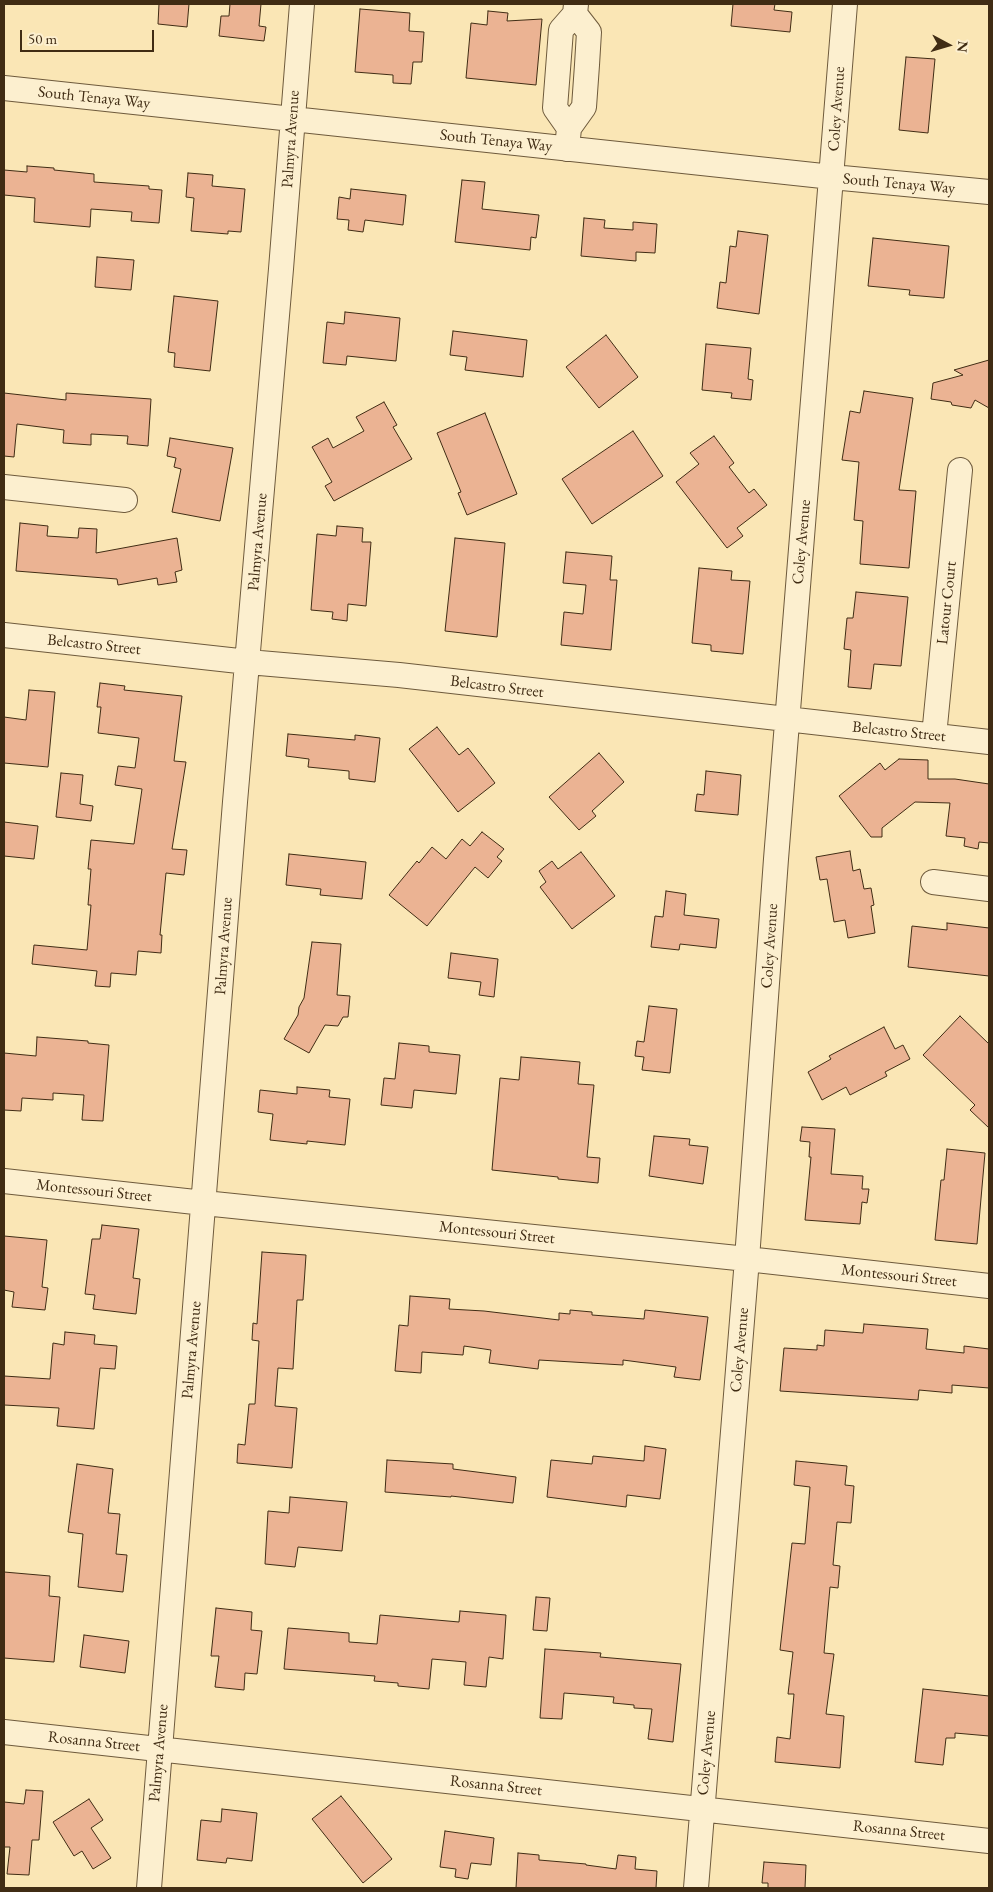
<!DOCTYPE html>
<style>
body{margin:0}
#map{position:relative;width:993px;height:1892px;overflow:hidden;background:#fae6b5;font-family:"EB Garamond",serif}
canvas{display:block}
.frame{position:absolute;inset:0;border:5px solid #402c14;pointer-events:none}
.north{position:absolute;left:923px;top:20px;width:50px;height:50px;-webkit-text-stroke:4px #fcefcf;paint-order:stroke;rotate:96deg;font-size:14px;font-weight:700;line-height:20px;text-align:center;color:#402c14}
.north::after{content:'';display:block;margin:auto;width:18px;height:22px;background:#402c14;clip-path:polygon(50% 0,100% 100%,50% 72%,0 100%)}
.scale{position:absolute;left:20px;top:30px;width:134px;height:22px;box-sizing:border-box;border:2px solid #402c14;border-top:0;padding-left:6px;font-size:15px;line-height:18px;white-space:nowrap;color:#402c14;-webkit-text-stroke:4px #fcefcf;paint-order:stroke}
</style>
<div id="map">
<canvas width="993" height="1892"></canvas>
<div class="frame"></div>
<div class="north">N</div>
<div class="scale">50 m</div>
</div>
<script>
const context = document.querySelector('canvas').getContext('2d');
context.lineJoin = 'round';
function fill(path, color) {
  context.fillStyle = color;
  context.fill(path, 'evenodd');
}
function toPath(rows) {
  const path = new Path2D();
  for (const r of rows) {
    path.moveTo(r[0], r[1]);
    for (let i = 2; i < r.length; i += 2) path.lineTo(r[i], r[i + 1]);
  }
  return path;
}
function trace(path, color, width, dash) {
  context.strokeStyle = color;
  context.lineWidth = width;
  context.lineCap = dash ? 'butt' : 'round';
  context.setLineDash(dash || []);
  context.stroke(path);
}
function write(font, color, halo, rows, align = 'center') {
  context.font = font + ' "EB Garamond",serif';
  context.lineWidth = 4;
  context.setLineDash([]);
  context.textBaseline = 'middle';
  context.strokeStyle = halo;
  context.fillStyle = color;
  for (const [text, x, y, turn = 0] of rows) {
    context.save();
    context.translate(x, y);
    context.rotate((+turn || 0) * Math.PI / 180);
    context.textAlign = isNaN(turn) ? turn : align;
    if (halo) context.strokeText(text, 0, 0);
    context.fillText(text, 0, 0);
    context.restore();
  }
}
const building = toPath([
 [159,4,189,4,187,27,158,24,159,4],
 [230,4,261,4,259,26,266,27,264,41,219,36,221,16,229,16,230,4],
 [733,4,775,4,774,10,792,12,790,32,731,26,733,4],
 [360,9,410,13,409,31,424,32,422,62,413,62,411,84,393,83,393,75,355,72,360,9],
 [488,11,508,13,507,21,542,19,536,85,466,78,471,23,487,25,488,11],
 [906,57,935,59,928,133,899,130,906,57],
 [27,166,54,168,54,170,94,174,94,182,149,186,149,189,162,190,159,223,131,221,132,212,91,209,90,227,34,222,35,198,4,195,4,170,27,172,27,166],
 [188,173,213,175,212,186,245,189,241,232,228,231,228,234,191,231,194,198,186,197,188,173],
 [462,180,485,182,482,209,539,215,536,238,531,237,530,250,455,242,462,180],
 [351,189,406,195,403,225,365,220,363,232,348,230,349,220,337,219,339,197,350,199,351,189],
 [584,218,605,220,604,228,633,230,633,222,657,224,655,253,636,252,636,261,581,256,584,218],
 [738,231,768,235,759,314,717,308,720,282,726,283,730,246,736,247,738,231],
 [873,238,949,246,944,298,909,295,910,290,868,286,873,238],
 [97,257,134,260,131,290,95,287,97,257],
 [174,296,218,301,210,371,174,367,175,353,168,352,174,296],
 [345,312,400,318,396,361,347,356,346,365,323,363,327,322,344,324,345,312],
 [453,331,527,340,523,377,465,370,467,357,450,355,453,331],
 [606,335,638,377,599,408,566,367,606,335],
 [706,344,751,348,748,379,753,380,751,400,731,398,732,393,702,390,706,344],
 [989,360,989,408,975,400,971,408,952,405,951,402,931,399,933,383,963,375,954,370,989,360],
 [864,391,913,398,899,490,916,491,909,568,860,564,863,521,854,520,859,462,842,460,850,411,860,413,864,391],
 [4,393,66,400,66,393,151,399,148,446,127,444,128,436,91,434,91,445,63,443,64,430,17,424,14,457,4,456,4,393],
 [384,402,397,425,393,427,412,459,334,501,325,486,332,482,312,447,328,438,333,448,364,431,356,417,384,402],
 [485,413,517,494,467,515,458,493,461,492,437,433,485,413],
 [633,431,663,476,592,524,562,479,633,431],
 [714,436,734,463,729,467,749,493,754,489,767,505,737,528,743,536,727,548,676,482,699,464,690,453,714,436],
 [170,438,233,448,220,521,172,512,181,469,174,467,176,458,167,456,170,438],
 [20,523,48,526,47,536,78,538,79,528,97,529,96,553,177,538,182,570,175,572,177,582,158,585,157,578,118,585,117,579,16,571,20,523],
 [337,526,363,528,362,542,371,542,366,606,348,604,347,621,332,619,333,612,311,610,317,534,336,536,337,526],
 [455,538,505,543,497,637,445,631,455,538],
 [566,552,612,556,610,580,617,580,611,650,561,645,564,612,583,614,586,585,563,583,566,552],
 [699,568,732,571,731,580,750,581,743,654,711,651,711,645,692,643,699,568],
 [856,592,908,597,901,666,874,664,871,689,848,687,851,650,844,649,847,618,853,618,856,592],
 [100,683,125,686,124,690,182,696,174,761,186,762,172,849,187,850,184,875,166,873,160,935,162,935,161,953,138,951,136,975,111,973,110,987,95,986,97,971,32,964,34,945,87,950,91,905,88,905,91,869,88,869,91,840,134,844,142,789,115,785,118,766,135,768,139,738,98,733,101,707,97,707,100,683],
 [29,690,55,692,48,767,4,763,4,717,26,720,29,690],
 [437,727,459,755,468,748,495,783,458,812,409,749,437,727],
 [288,734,355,740,355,735,380,738,375,782,349,779,349,771,308,767,309,759,286,756,288,734],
 [599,753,624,782,592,811,596,816,579,830,549,797,599,753],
 [899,759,928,760,928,779,955,779,989,784,989,843,979,842,978,849,964,846,965,838,946,836,950,803,915,802,882,828,882,837,871,837,839,796,880,763,885,770,899,759],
 [706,771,741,775,738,815,695,811,697,794,704,795,706,771],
 [61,773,83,775,80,804,93,806,91,821,56,817,61,773],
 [4,822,38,826,34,859,4,856,4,822],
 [482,832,504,849,497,857,502,861,488,878,475,867,427,926,389,895,417,861,419,863,432,847,446,859,462,839,470,846,482,832],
 [850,851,853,871,860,869,864,889,871,888,874,905,871,906,875,933,848,938,845,920,834,922,827,879,820,880,816,857,850,851],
 [581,852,615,896,572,929,540,887,546,882,539,871,552,861,558,869,581,852],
 [289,854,366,862,362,899,320,895,321,889,286,885,289,854],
 [666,891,686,894,684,915,719,919,716,948,680,944,679,950,651,947,655,916,663,917,666,891],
 [947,923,989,928,989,976,908,967,912,926,947,930,947,923],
 [312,942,341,944,337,995,350,996,348,1017,343,1017,338,1026,325,1025,309,1053,284,1039,298,1015,299,1007,304,998,312,942],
 [451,953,498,959,494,997,479,995,481,982,448,978,451,953],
 [649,1006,677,1009,670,1073,642,1070,644,1057,635,1056,637,1041,644,1042,649,1006],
 [960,1016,989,1044,989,1128,970,1110,975,1105,923,1055,960,1016],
 [884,1027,895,1049,903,1045,910,1059,885,1072,887,1076,850,1095,846,1087,822,1100,808,1072,831,1059,829,1056,884,1027],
 [37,1037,88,1041,88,1043,109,1045,103,1121,82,1120,84,1095,53,1093,53,1100,22,1098,21,1111,4,1110,4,1053,36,1056,37,1037],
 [399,1043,429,1046,429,1052,460,1055,456,1094,414,1090,412,1108,381,1105,384,1078,395,1079,399,1043],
 [521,1057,580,1062,578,1084,594,1085,587,1157,600,1158,598,1183,558,1179,558,1177,492,1170,500,1078,519,1080,521,1057],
 [297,1087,330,1090,329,1097,350,1099,345,1145,307,1141,307,1144,270,1140,273,1114,258,1112,260,1090,297,1094,297,1087],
 [802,1127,835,1129,831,1174,863,1176,862,1189,869,1189,867,1203,862,1202,860,1224,805,1220,811,1157,809,1157,810,1142,800,1141,802,1127],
 [654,1136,690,1139,689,1145,708,1147,703,1184,649,1176,654,1136],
 [947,1149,985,1153,977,1244,935,1240,941,1180,944,1180,947,1149],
 [102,1225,139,1229,133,1278,140,1279,136,1314,93,1309,95,1295,85,1294,92,1239,100,1239,102,1225],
 [4,1236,47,1240,42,1287,48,1288,45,1310,12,1307,14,1292,4,1290,4,1236],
 [262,1252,306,1255,303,1300,297,1300,293,1369,278,1368,275,1406,297,1408,292,1468,237,1463,238,1444,245,1445,249,1404,255,1404,259,1341,252,1340,253,1323,257,1324,262,1252],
 [410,1296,450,1299,449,1309,484,1311,559,1320,559,1313,570,1314,570,1310,592,1312,592,1315,644,1319,645,1310,708,1317,700,1380,674,1377,676,1367,623,1360,623,1365,539,1360,538,1369,489,1363,491,1350,464,1346,463,1355,422,1352,421,1373,395,1371,399,1325,408,1326,410,1296],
 [864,1324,928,1329,926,1349,964,1353,964,1346,989,1349,989,1388,952,1385,952,1393,919,1390,918,1400,780,1391,784,1348,817,1350,817,1345,824,1346,825,1330,863,1333,864,1324],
 [65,1332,95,1335,94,1344,117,1346,115,1369,100,1368,94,1429,57,1426,59,1408,4,1405,4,1376,50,1379,53,1343,64,1345,65,1332],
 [645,1446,666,1449,660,1499,627,1495,626,1507,547,1497,551,1460,592,1464,593,1456,644,1461,645,1446],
 [387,1460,453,1464,453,1469,516,1477,513,1503,451,1496,451,1497,385,1492,387,1460],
 [796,1461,847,1466,845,1485,854,1486,851,1523,837,1522,833,1565,840,1566,838,1588,830,1587,824,1653,834,1654,826,1714,844,1716,840,1768,775,1762,777,1737,790,1739,794,1694,788,1694,793,1652,780,1650,792,1543,805,1544,810,1487,794,1485,796,1461],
 [77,1464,113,1469,108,1513,120,1514,116,1554,127,1555,123,1592,78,1587,83,1534,68,1532,77,1464],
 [290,1497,347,1502,342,1551,298,1547,295,1567,265,1564,268,1511,289,1513,290,1497],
 [4,1572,50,1576,49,1596,60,1597,54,1662,4,1658,4,1572],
 [536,1597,550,1598,547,1631,533,1630,536,1597],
 [216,1608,252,1612,251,1630,262,1631,257,1674,245,1673,244,1690,215,1687,219,1656,211,1656,216,1608],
 [460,1611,506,1615,503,1659,489,1657,486,1687,464,1685,466,1662,432,1659,429,1689,398,1686,398,1683,374,1681,375,1676,284,1669,288,1628,349,1633,349,1642,377,1644,380,1615,459,1622,460,1611],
 [84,1635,129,1641,125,1673,80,1667,84,1635],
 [545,1649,601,1653,600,1657,681,1664,673,1742,648,1739,652,1709,634,1708,634,1705,613,1703,614,1697,564,1693,562,1719,540,1718,545,1649],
 [923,1689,989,1696,989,1736,955,1733,955,1738,946,1738,943,1765,915,1762,923,1689],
 [26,1790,43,1791,39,1840,32,1840,29,1875,7,1874,10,1847,4,1847,4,1802,24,1804,26,1790],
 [341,1796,392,1859,363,1883,312,1819,341,1796],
 [89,1799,103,1820,91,1828,111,1858,93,1869,82,1851,74,1856,53,1822,89,1799],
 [222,1809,257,1813,252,1861,227,1858,226,1863,197,1860,201,1820,221,1822,222,1809],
 [445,1831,494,1838,491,1865,471,1863,468,1879,455,1877,456,1869,440,1867,445,1831],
 [518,1853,539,1855,539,1860,586,1864,586,1865,616,1869,618,1855,636,1857,635,1869,657,1871,656,1888,516,1888,518,1853],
 [764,1862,806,1865,805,1888,768,1888,768,1883,762,1883,764,1862]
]);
const minor = toPath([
 [4,88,832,177,989,192],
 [569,128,555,108,561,30,575,14,576,4],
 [567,149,569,128,584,107,587,65,589,32,575,14],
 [4,487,125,500],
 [4,635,248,662,399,675,989,742],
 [934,736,960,470],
 [933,882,989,889],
 [4,1181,204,1203,747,1259,989,1286],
 [4,1732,989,1841],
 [149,1888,235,802,281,269,302,4],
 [696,1888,747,1259,776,859,845,4]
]);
const streetNames = [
 ["South Tenaya Way",94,98,6],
 ["Coley Avenue",837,109,-86],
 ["Palmyra Avenue",291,139,-86],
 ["South Tenaya Way",496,141,6],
 ["South Tenaya Way",899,184,5],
 ["Palmyra Avenue",258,542,-85],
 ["Coley Avenue",802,542,-85],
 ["Latour Court",947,603,-84],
 ["Belcastro Street",94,645,6],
 ["Belcastro Street",497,687,7],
 ["Belcastro Street",899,732,6],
 ["Palmyra Avenue",224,946,-86],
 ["Coley Avenue",770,946,-86],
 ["Montessouri Street",94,1191,6],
 ["Montessouri Street",497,1233,6],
 ["Montessouri Street",899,1276,6],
 ["Palmyra Avenue",192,1350,-85],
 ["Coley Avenue",740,1350,-85],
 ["Rosanna Street",94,1742,6],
 ["Palmyra Avenue",159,1753,-85],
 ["Coley Avenue",707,1753,-85],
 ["Rosanna Street",496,1786,6],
 ["Rosanna Street",899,1831,6]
];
fill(building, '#ebb393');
trace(building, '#402c14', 1);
trace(minor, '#6e5a3c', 26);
trace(minor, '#fcefcf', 24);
write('16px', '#402c14', '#fcefcf', streetNames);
</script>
